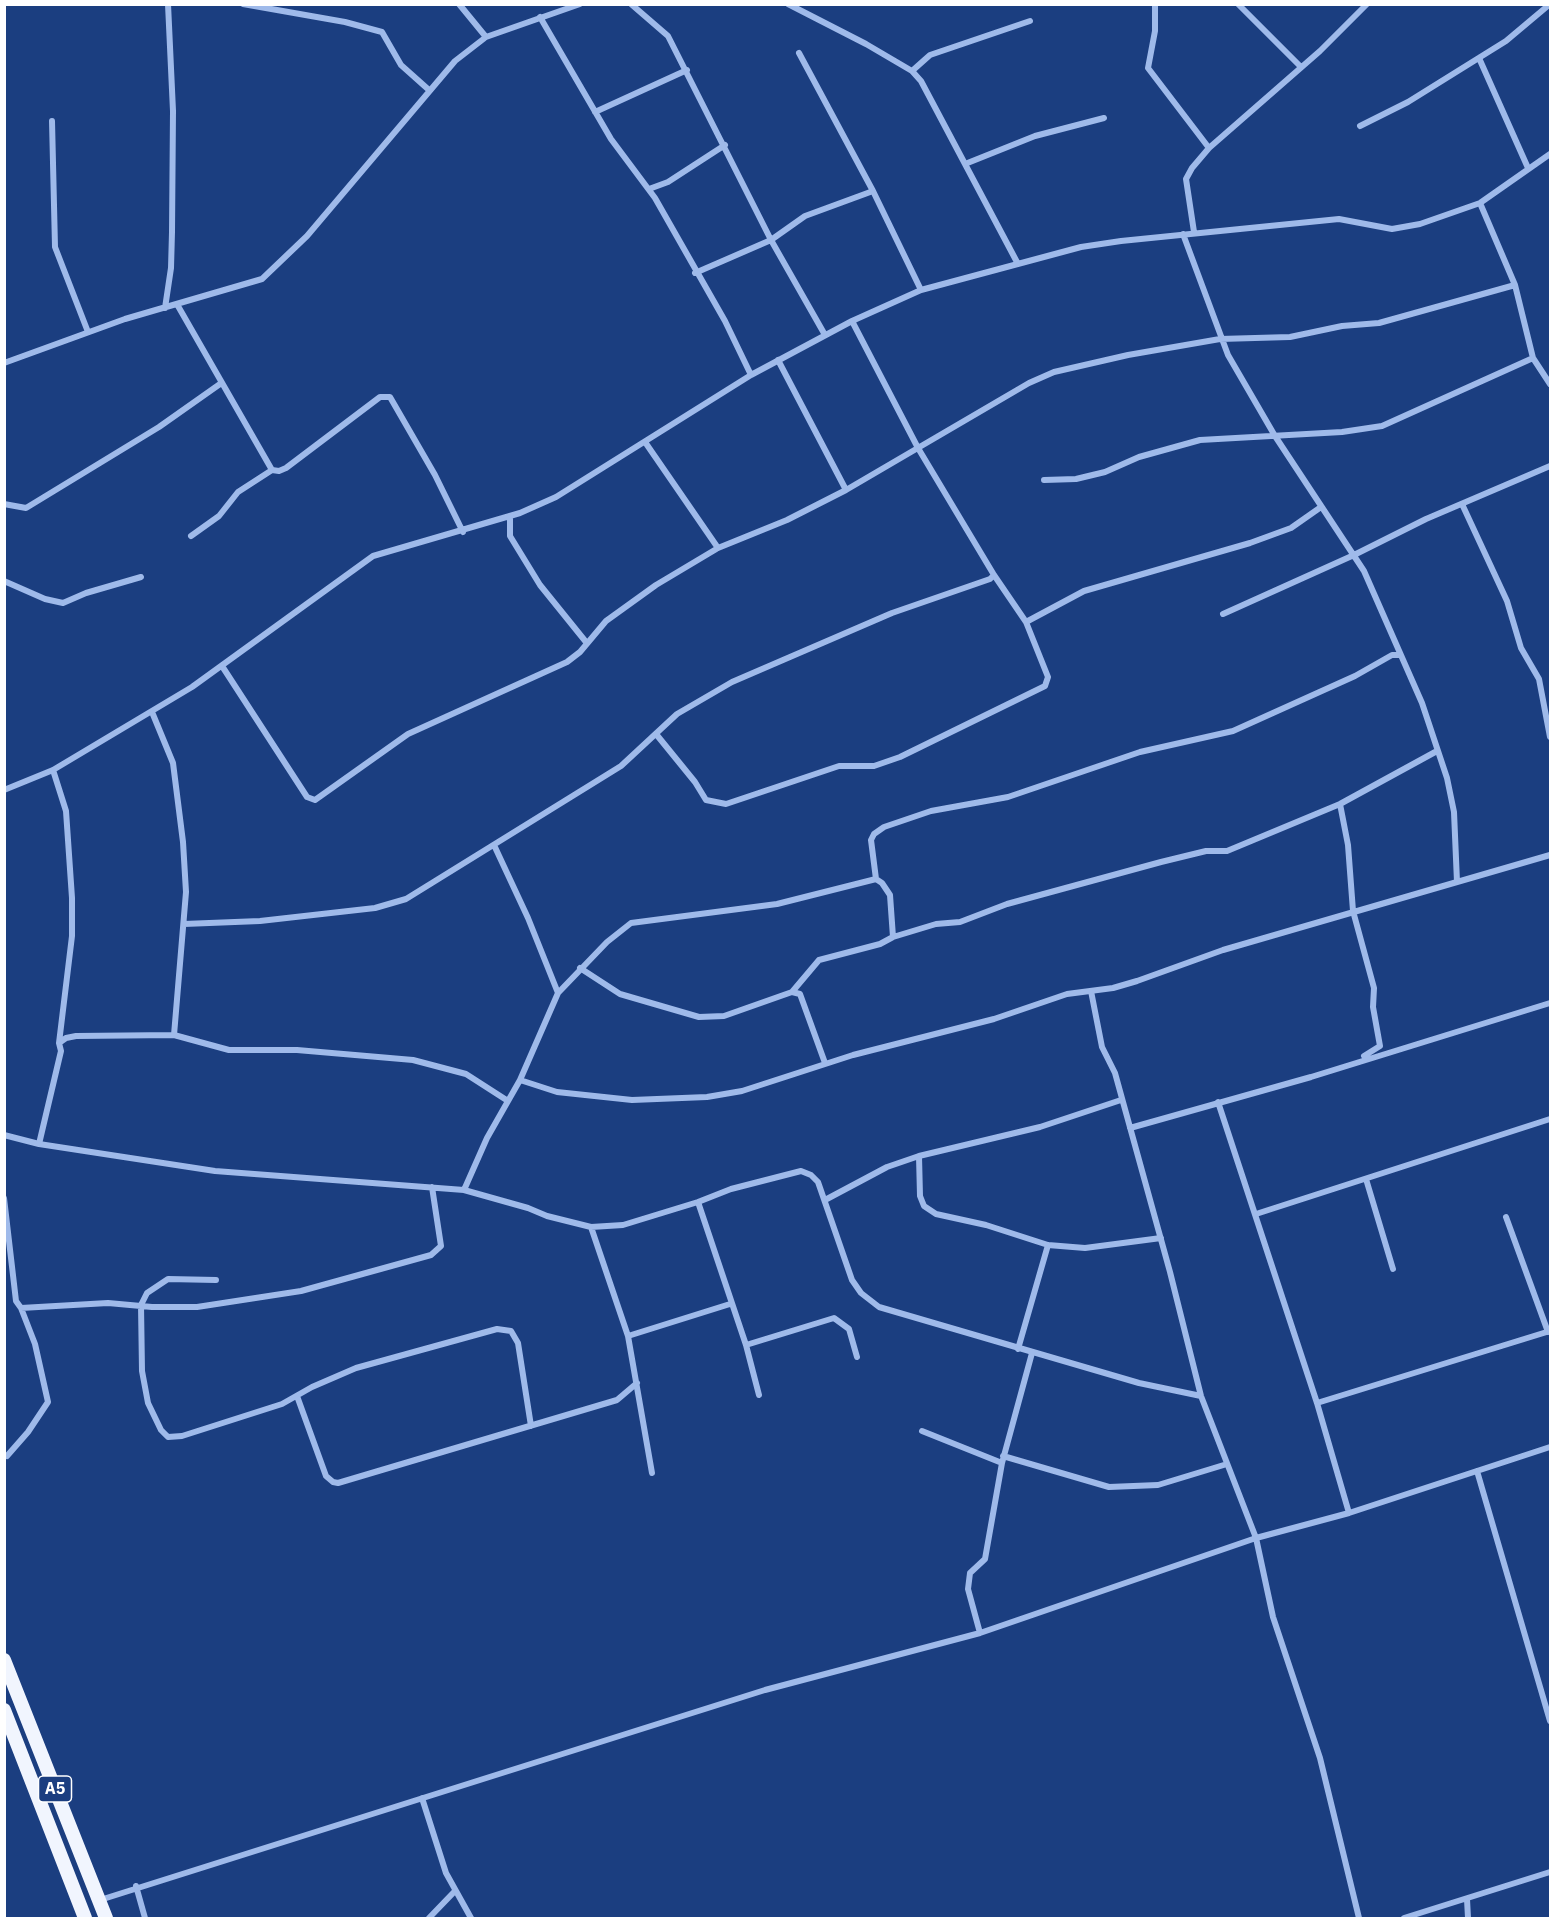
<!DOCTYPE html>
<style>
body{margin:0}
#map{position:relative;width:1555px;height:1923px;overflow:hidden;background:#1b3e80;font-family:"IBM Plex Sans",sans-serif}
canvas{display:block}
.frame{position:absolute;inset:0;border:6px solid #fff;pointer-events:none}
</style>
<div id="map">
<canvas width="1555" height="1923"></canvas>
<div class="frame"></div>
</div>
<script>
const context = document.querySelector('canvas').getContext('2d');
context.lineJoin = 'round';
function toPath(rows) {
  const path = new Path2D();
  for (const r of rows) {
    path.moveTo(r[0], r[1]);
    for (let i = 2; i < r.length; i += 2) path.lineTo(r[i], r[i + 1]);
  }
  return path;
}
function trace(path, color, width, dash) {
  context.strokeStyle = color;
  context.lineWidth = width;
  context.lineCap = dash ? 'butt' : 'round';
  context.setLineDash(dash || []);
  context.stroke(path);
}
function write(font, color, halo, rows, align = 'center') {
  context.font = font + ' "IBM Plex Sans",sans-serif';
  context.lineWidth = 6;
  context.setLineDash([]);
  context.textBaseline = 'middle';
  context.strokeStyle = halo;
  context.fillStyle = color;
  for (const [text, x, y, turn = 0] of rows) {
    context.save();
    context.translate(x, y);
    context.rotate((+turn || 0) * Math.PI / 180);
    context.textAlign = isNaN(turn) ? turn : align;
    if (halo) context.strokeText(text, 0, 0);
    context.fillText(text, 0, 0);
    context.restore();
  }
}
const minor = toPath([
 [243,4,345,22,382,32,401,65,429,90],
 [459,4,486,37],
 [631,4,668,36,771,240,825,335],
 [788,4,866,44,912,71,921,81,1018,264],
 [1155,4,1155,31,1148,68,1209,148],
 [1238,4,1300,66],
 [540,17,611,139,655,198,725,321,751,375],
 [799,53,873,191,921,290],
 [1479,58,1528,168],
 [912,71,930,55,1030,21],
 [595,112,687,70],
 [52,121,55,247,88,332],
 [1360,126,1408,102,1506,41,1550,4],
 [965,164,1035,136,1104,118],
 [649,189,668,182,725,145],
 [1480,203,1515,285,1533,358,1550,384],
 [1194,232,1186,179,1192,168,1209,148,1320,51,1367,4],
 [1183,234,1228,355,1275,436,1364,571,1422,703,1447,778,1454,812,1457,882],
 [695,273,771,240,805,216,873,191],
 [178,306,272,470,279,471,286,468,380,397,390,397,435,475,463,532],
 [165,308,171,268,172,232,173,111,168,4],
 [778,360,846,490],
 [4,363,125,319,262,279,307,236,455,61,486,37,580,4],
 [645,442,718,548],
 [1044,480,1076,479,1105,472,1139,457,1200,440,1342,432,1382,426,1533,358],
 [4,504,26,508,159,427,220,384],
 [1462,504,1507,601,1521,648,1539,679,1550,737],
 [510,517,510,536,540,585,586,642],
 [191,536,219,516,238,492,272,470],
 [4,581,45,599,63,603,86,593,141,577],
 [1223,614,1354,555,1426,519,1550,466],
 [1026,622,1084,591,1250,543,1291,528,1321,507],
 [222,666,307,797,315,800,408,734,567,662,580,652,606,621,656,585,718,548,787,520,846,490,1029,383,1054,372,1128,355,1220,339,1290,337,1342,326,1379,323,1515,285],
 [152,712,173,763,183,842,186,892,174,1035],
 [656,734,695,782,706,800,726,804,839,766,874,766,900,757,1045,686,1048,677,1026,622,994,575,918,448,852,321],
 [53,770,66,811,72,898,72,936,59,1043],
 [4,790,53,770,192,687,373,556,520,513,556,497,751,375,852,321,921,290,1081,247,1121,241,1339,219,1392,229,1420,224,1480,203,1550,154],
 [1340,804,1348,845,1353,911,1374,988,1373,1007,1380,1046,1364,1056],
 [494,845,528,918,558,993],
 [876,879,871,840,874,834,884,827,931,811,1008,797,1140,752,1233,731,1355,676,1392,655,1400,655],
 [184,924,260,921,375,908,406,899,621,766,677,714,732,682,892,613,990,579,994,575],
 [580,968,620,994,699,1017,724,1016,792,992,800,994,825,1063],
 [1091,991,1102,1047,1115,1073,1170,1272,1201,1396,1256,1538,1273,1617,1320,1758,1359,1918],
 [792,992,819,960,880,944,893,937],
 [520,1080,557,1092,632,1100,707,1097,742,1091,853,1055,994,1019,1067,994,1113,988,1137,981,1223,950,1550,855],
 [1218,1102,1317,1403,1349,1513],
 [1130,1128,1311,1077,1550,1003],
 [4,1135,39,1144,215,1171,464,1190,528,1208,547,1216,591,1227,623,1225,698,1202,731,1189,801,1171,811,1175,818,1182,852,1280,861,1293,879,1307,1139,1383,1201,1396],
 [39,1144,61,1051,59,1043,66,1038,76,1036,174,1035,229,1050,297,1050,413,1060,466,1074,508,1101],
 [919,1156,920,1196,924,1206,936,1214,986,1225,1048,1245,1085,1248,1161,1238],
 [1366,1179,1393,1269],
 [464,1190,487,1138,520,1080,558,993,607,942,631,923,777,904,876,879,882,883,890,895,893,937,936,924,960,922,1007,904,1161,862,1206,851,1227,851,1340,804,1437,751],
 [4,1198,16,1301,21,1308,108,1303,152,1307,197,1307,301,1291,431,1255,441,1246,432,1187],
 [825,1200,887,1167,919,1156,1040,1127,1121,1100],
 [698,1202,746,1345,759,1395],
 [1256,1214,1550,1119],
 [1506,1217,1548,1332],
 [591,1227,628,1336,652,1473],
 [216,1280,168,1279,147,1293,141,1305,142,1371,148,1403,161,1430,168,1437,182,1436,282,1404,312,1387,356,1368,497,1329,511,1331,518,1343,531,1426],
 [628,1336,730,1304],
 [746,1345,834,1318,849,1329,857,1357],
 [1018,1349,1048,1245],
 [297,1396,326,1476,333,1482,338,1483,617,1400,637,1383],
 [1317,1403,1550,1331],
 [922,1431,1002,1463],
 [7,1456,28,1432,48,1402,35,1344,21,1308],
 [1003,1456,1109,1487,1158,1485,1227,1464],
 [1477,1471,1550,1721],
 [980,1633,968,1589,970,1573,985,1559,1002,1463,1032,1353],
 [422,1798,446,1873,471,1918],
 [136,1886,145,1918],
 [1467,1899,1468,1918],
 [100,1900,765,1690,980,1633,1256,1538,1349,1513,1550,1447],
 [429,1918,455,1891],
 [1404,1918,1550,1872]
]);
const trunk = toPath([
 [4,1660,106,1918],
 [4,1710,85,1918]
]);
const shields = [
 [55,1789,33]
];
const shieldNames = [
 ["A5",55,1789]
];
trace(minor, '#9fbaea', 6);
trace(trunk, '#f1f5fe', 14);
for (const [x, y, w] of shields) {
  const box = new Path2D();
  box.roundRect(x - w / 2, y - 13, w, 26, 4.5);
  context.fillStyle = '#1b3e80';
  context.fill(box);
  trace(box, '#fff', 1.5);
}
write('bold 16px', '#fff', null, shieldNames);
</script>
